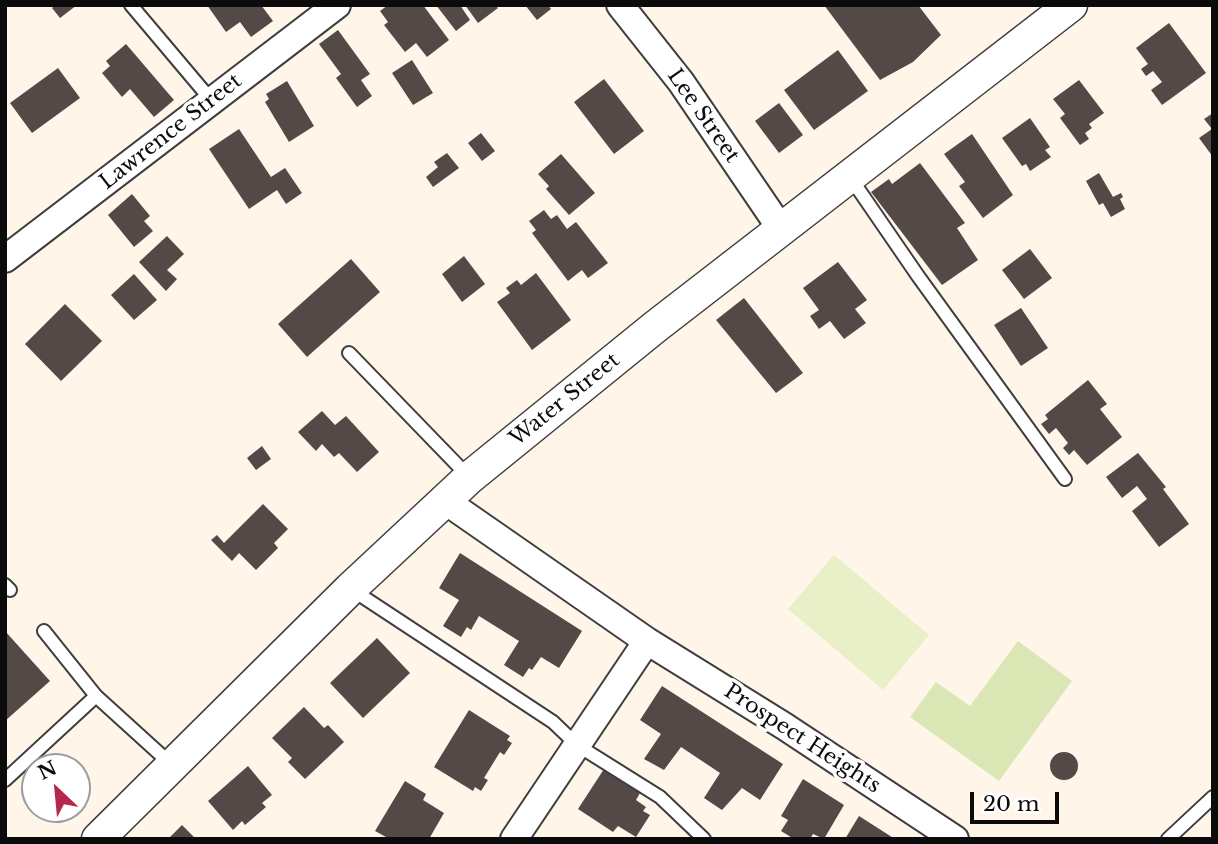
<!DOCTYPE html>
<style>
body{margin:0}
#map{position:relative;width:1218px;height:844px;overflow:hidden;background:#fff6e9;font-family:"Libre Baskerville",serif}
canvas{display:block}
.frame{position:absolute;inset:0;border:7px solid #0b0b0b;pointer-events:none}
.north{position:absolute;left:21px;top:753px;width:70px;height:70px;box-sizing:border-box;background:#fff;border:2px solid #9d9d9d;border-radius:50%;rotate:334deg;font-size:19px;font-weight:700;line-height:28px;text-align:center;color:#0b0b0b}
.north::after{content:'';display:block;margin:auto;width:24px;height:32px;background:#b7274d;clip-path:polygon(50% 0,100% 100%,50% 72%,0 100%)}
.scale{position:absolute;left:970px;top:792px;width:89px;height:32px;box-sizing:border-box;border:4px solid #0b0b0b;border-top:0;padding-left:9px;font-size:21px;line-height:24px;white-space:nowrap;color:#0b0b0b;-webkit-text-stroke:5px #fff;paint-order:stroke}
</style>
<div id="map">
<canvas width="1218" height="844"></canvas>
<div class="frame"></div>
<div class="north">N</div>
<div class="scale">20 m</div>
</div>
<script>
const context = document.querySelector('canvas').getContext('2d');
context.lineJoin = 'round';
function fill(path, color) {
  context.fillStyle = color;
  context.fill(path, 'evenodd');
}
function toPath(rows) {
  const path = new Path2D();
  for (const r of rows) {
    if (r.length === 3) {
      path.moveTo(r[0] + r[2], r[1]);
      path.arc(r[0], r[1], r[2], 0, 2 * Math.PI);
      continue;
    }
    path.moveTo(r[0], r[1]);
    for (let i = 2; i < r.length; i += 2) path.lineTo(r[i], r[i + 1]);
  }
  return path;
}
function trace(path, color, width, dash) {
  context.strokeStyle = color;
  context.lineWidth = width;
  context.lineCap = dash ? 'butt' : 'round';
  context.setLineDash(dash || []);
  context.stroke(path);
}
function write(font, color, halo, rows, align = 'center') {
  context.font = font + ' "Libre Baskerville",serif';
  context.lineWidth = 7;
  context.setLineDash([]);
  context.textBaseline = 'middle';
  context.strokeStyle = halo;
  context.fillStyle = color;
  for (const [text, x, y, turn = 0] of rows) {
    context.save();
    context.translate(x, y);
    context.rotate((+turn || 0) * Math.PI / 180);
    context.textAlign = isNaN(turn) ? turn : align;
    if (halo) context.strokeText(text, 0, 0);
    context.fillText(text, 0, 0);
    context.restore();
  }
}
const green = toPath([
 [1018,641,1072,681,999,781,910,717,936,682,970,706]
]);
const pitch = toPath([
 [834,555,929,635,883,690,788,609]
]);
const building = toPath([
 [55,5,77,5,60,18,52,8],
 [207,5,261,5,273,21,251,37,240,22,226,32],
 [388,5,423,5,449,40,427,57,416,43,405,52,384,25,388,22,380,11],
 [436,5,460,5,470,20,456,31],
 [465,5,495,5,498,8,478,23],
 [525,5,548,5,551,9,537,20],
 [824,5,918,5,941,35,913,62,880,80],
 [1169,23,1206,73,1162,105,1151,90,1162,82,1153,71,1146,76,1141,69,1148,64,1136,48],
 [338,30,370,74,361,80,372,96,357,107,336,78,341,74,319,44],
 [126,44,174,100,154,117,130,89,122,97,102,73,110,66,106,61],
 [838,50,868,91,814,130,784,90],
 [412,60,433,93,413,105,392,73],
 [58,68,80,98,32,133,10,103],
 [604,79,644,131,614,154,574,102],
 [1079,80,1104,113,1089,124,1092,128,1085,133,1089,139,1080,145,1060,118,1065,114,1053,99],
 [287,81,314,126,289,142,265,102,269,99,266,94],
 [779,103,803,135,779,153,755,121],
 [1213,113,1213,157,1199,138,1212,129,1204,119],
 [1030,118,1050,147,1045,150,1051,157,1030,171,1026,164,1022,166,1002,138],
 [239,129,271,177,285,168,302,193,286,204,277,190,249,209,209,149],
 [481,133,495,151,482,161,468,143],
 [972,134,1013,195,983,218,959,186,965,182,944,154],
 [447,153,459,168,433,187,426,177,438,167,434,162],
 [561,154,595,193,569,215,546,189,549,186,538,174],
 [920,163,965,223,957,228,978,260,942,285,871,192,889,179,892,184],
 [1099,173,1113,197,1121,193,1123,197,1120,199,1125,209,1111,217,1103,203,1099,205,1086,181],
 [132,194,150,216,144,221,153,231,134,247,108,215],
 [544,210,551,219,557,215,567,229,576,222,608,263,588,278,582,270,568,281,532,233,536,230,529,221],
 [167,236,184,254,167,270,177,279,166,291,139,262],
 [1030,249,1052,278,1024,299,1002,270],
 [464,256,485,284,462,302,442,274],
 [351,259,380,292,307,357,278,324],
 [838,262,867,300,855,309,866,323,844,339,830,321,819,329,810,316,819,310,803,288],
 [536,273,571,320,532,350,497,302,510,293,506,288,517,280,521,285],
 [134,274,157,300,134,320,111,295],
 [744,298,803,373,776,393,716,320],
 [65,304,102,341,61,381,25,344],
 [1021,308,1048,348,1021,366,994,325],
 [1088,380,1107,404,1100,409,1122,437,1087,465,1074,450,1069,455,1063,448,1068,443,1056,428,1049,434,1041,424,1048,419,1045,415],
 [322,411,335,425,346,416,379,452,357,472,339,453,334,457,322,444,316,451,298,432],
 [262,446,271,459,256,470,247,458],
 [1138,453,1166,487,1163,489,1189,524,1159,547,1132,511,1147,499,1137,486,1122,498,1106,477],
 [263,504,288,529,274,543,278,548,256,570,239,553,232,561,211,540,217,535,224,543],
 [460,553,582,631,559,668,541,657,532,670,529,668,523,677,504,665,519,641,479,616,471,630,467,627,461,637,443,626,459,600,439,588],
 [5,631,50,681,5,721],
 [377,638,410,673,363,718,330,683],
 [662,686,783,764,760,800,742,788,722,810,704,798,720,773,681,747,664,770,644,759,661,734,640,720],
 [304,707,324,728,328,725,344,742,305,779,288,762,292,758,272,738],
 [469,710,510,736,507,740,512,743,504,755,500,752,484,778,488,780,481,791,475,787,473,791,434,767],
 [1064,766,14],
 [248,766,272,795,262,803,266,807,245,825,242,821,233,830,208,801],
 [604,769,640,793,636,800,646,807,643,811,650,815,636,837,618,826,613,832,578,809],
 [803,779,844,805,824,839,813,834,810,839,794,839,781,831,788,820,781,816],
 [405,781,426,794,423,800,444,813,429,839,385,839,386,837,375,831],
 [859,816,895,839,845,839],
 [182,825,196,839,168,839]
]);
const service = toPath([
 [131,5,212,101],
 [850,177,918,276,1065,479],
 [349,353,469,477],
 [5,585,10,590],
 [351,589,553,722,577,745,660,797,704,839],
 [44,631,96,696],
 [5,780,96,696,172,765],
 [1168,839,1213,797]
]);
const minor = toPath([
 [620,5,681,82,781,229],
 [5,259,337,5],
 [444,500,647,641,784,726,955,839],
 [514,839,647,641]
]);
const tertiary = toPath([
 [98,839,350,589,469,478,655,327,1071,5]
]);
const streetNames = [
 ["Lee Street",703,116,55],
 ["Lawrence Street",171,132,-38],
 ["Water Street",565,400,-39],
 ["Prospect Heights",802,739,33]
];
fill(green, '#dae7b5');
fill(pitch, '#e9efc6');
fill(building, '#534a48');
trace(service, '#3e3e3e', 16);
trace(minor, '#3e3e3e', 30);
trace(tertiary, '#3e3e3e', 35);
trace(service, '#fff', 12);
trace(minor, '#fff', 26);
trace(tertiary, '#fff', 32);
write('21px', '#0b0b0b', '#fff', streetNames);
</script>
